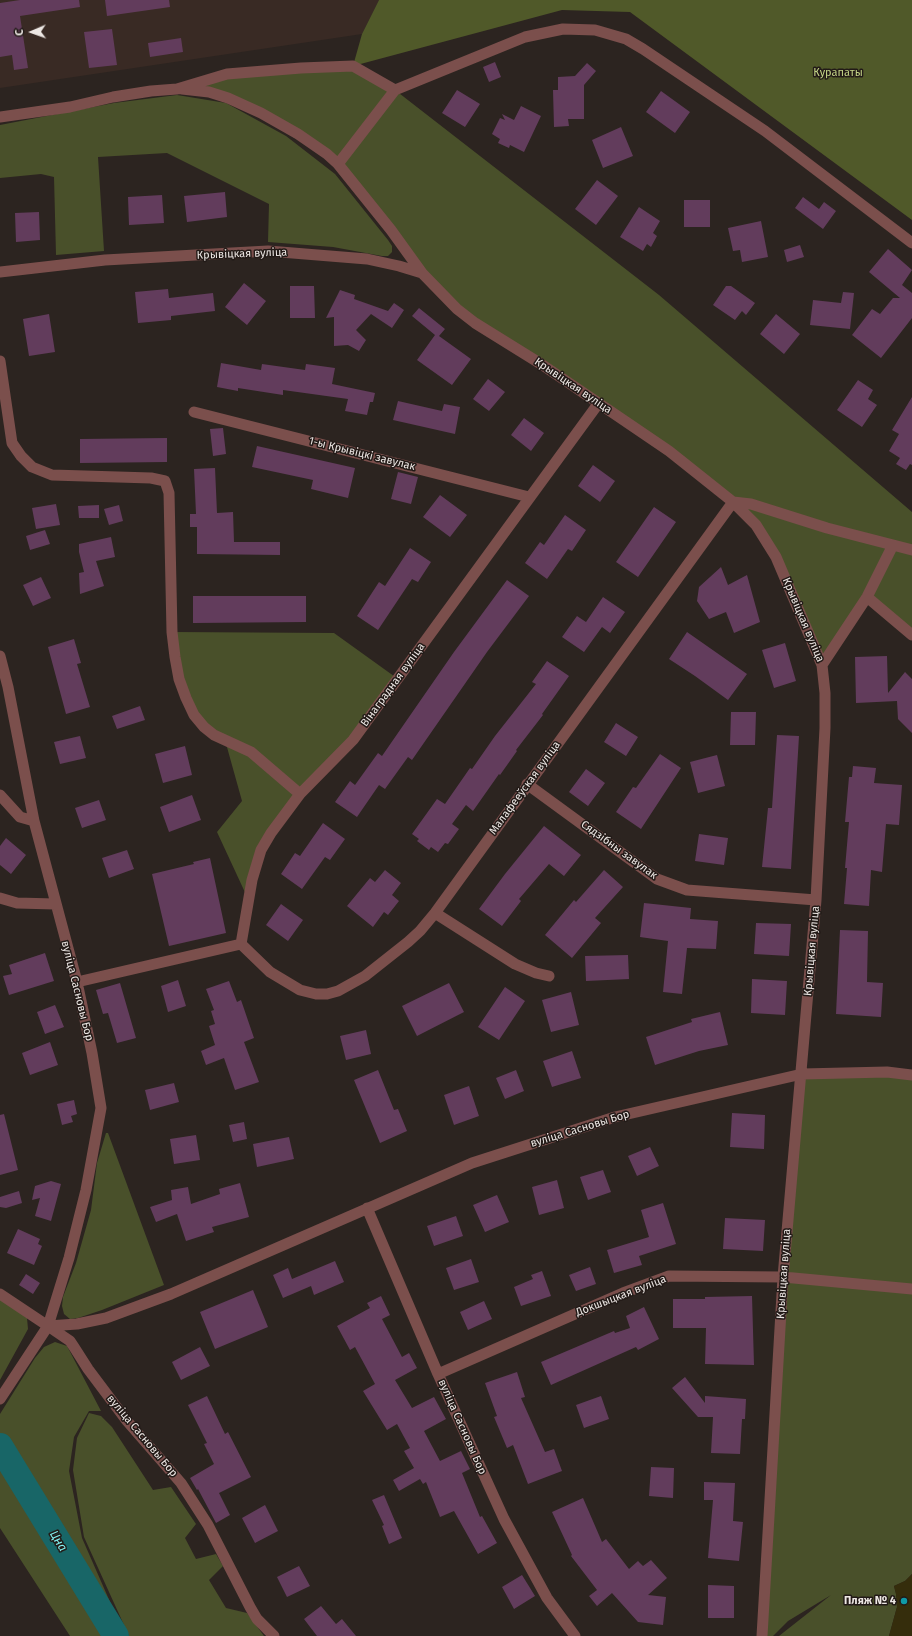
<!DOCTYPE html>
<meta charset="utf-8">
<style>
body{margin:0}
#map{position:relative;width:912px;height:1636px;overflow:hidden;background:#2c2420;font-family:"Fira Sans",sans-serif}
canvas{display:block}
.north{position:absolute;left:12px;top:12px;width:40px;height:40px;-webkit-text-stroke:3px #221a17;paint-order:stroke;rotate:268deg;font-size:11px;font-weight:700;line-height:16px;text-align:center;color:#ede7e4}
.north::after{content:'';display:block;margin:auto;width:14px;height:18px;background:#ede7e4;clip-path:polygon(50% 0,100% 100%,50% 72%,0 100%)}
</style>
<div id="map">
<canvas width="912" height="1636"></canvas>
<div class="north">С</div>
</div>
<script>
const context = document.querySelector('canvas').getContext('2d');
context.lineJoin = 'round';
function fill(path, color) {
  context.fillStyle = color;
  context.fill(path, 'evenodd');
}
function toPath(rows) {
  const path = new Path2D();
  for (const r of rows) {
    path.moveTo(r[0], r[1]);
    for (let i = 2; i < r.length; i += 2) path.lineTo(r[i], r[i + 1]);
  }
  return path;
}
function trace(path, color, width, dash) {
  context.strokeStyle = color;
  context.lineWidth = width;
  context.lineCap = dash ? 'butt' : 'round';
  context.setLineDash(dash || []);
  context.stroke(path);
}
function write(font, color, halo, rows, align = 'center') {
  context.font = font + ' "Fira Sans",sans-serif';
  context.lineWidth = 3;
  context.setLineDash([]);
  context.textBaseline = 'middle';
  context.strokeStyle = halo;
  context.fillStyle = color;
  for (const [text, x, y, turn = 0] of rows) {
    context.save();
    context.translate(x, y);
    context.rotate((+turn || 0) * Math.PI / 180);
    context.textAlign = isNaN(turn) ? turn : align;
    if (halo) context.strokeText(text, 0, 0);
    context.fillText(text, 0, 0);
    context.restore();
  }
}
const built = toPath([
 [0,0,379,0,362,34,0,88]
]);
const green = toPath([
 [353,66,395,90,659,295,912,512,912,635,867,597,822,665,776,557,733,502,457,309,338,164,228,98,177,89,210,78],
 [177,95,226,103,286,136,335,174,388,240,392,246,392,252,388,256,382,256,333,247,268,242,269,204,167,153,98,157,104,251,56,255,54,177,41,174,0,178,0,125,114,103],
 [172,632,334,633,398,679,271,833,249,901,217,832,242,801,225,740,214,735,186,698],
 [802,1074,912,1075,912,1574,905,1581,894,1586,896,1594,897,1607,889,1636,779,1636,831,1595,788,1621,773,1636,762,1636],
 [106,1133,108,1133,164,1285,102,1310,78,1318,70,1319,64,1314,62,1306,63,1297,76,1263,91,1210,97,1163],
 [0,1297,27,1318,28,1329,0,1380],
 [55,1342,67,1346,101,1411,89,1411,74,1437,69,1471,82,1538,125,1636,70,1636,0,1528,0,1414,35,1358,44,1347],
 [89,1413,101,1416,112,1427,153,1490,171,1487,196,1524,185,1538,196,1559,216,1554,223,1566,209,1580,226,1608,247,1613,264,1636,129,1636,84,1537,73,1470,77,1438]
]);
const forest = toPath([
 [379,0,912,0,912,220,630,12,562,10,353,66,362,34]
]);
const sand = toPath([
 [912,1574,912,1636,889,1636,897,1607,896,1594,894,1586,905,1581]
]);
const river = toPath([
 [0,1446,116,1636]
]);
const building = toPath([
 [20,0,79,0,80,7,20,16,28,68,14,70,12,55,0,57,0,3],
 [105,0,169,0,170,7,107,16],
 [112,29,117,65,89,68,84,32],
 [181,38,183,52,150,57,148,43],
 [495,62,501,77,489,82,483,67],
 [587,63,596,71,584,85,584,119,568,119,569,126,554,127,553,90,558,90,558,77,575,76],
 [457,90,480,104,465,127,442,113],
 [661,91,690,112,675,133,646,112],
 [521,106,541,116,524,152,510,145,509,148,498,143,500,139,492,134,500,118,505,120,502,114,514,120],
 [621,127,633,156,603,168,592,140],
 [597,180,618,196,596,225,575,209],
 [225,192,227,217,187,222,184,196],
 [162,195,164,223,129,225,128,197],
 [803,197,819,209,824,202,836,211,823,229,795,208],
 [684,200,710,200,710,227,684,227],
 [639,207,660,221,653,233,657,236,651,247,647,244,643,251,620,237],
 [39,212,40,240,16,242,15,213],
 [761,221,768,257,742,262,740,250,733,251,728,228],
 [800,245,804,257,787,262,784,250],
 [888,249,912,270,902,285,912,293,912,318,881,358,852,335,872,309,880,314,893,298,900,298,869,272],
 [244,283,266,301,247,325,225,307],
 [290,286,314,286,315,318,290,318],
 [726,286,731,286,755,303,746,315,742,311,735,320,713,305],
 [168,289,169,298,213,293,215,311,171,316,171,320,138,323,135,292],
 [340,290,355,295,354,299,388,311,394,303,404,310,392,328,371,314,356,330,366,340,359,351,348,345,334,346,334,317,326,318],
 [843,292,854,293,850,329,810,325,813,300,841,303],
 [419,308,445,329,439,336,471,359,452,385,417,360,435,335,412,316],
 [49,314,55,352,29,356,23,319],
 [776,314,800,334,784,354,760,334],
 [221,363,261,370,262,364,305,370,306,364,335,368,332,384,375,393,373,402,370,402,367,415,345,411,348,399,283,390,283,395,238,388,238,391,217,387],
 [488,379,505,392,489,411,473,399],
 [858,380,873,390,868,399,877,405,862,427,837,410],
 [912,397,912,465,910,464,906,470,896,464,900,458,889,451,899,434,892,430],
 [398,401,442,411,444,404,460,407,455,434,393,420],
 [524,418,544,433,531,451,511,435],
 [223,428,226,454,213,456,210,429],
 [167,438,167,462,80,463,80,439],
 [257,446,355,468,348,498,311,489,313,480,252,467],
 [593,465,615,481,600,502,578,486],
 [215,468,217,513,233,512,234,542,280,542,280,555,197,554,197,527,190,527,190,514,196,514,194,469],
 [398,472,418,477,411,504,391,499],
 [440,495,467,515,450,537,423,517],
 [56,504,60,525,36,529,32,508],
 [99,505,99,518,79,518,78,506],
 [119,505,123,521,109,525,104,509],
 [654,507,676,522,638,577,616,562],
 [565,515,586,530,572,551,568,549,547,579,525,563,540,542,544,545],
 [45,530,50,544,30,550,26,536],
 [111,537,115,557,96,561,104,586,80,594,79,573,84,572,79,552,79,544],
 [410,548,431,562,418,582,412,579,378,630,357,616,379,582,385,586],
 [721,567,728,585,747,575,760,622,734,633,726,612,709,619,697,601,699,587],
 [41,577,51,598,33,606,23,585],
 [507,580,529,596,487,652,412,760,408,757,385,789,379,785,357,817,335,802,350,781,355,785,378,753,382,756,454,652],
 [193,596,306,596,306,622,193,623],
 [603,597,625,612,610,633,602,627,584,652,562,637,577,616,586,622],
 [687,632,747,674,728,700,695,676,669,659],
 [74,639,81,663,77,664,90,707,66,714,48,647],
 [785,643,796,681,774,688,762,650],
 [887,656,888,693,905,672,912,679,912,733,898,719,897,701,856,703,855,657],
 [547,661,569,676,542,714,543,715,516,750,517,751,500,775,499,774,473,811,466,805,452,824,459,829,448,844,445,843,438,852,431,847,429,850,417,841,419,839,412,834,437,799,445,804,470,768,472,769,495,736,536,684,532,682],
 [140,706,145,720,117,729,112,716],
 [731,712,756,712,755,745,730,745],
 [616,723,638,737,626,756,604,742],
 [777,735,799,736,791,869,762,867,768,808,772,808],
 [80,736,86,758,60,764,54,742],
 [185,746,192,775,163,783,155,754],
 [660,754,681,768,641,829,616,812,633,787,636,788],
 [717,755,725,786,698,793,690,762],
 [853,766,876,768,874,783,902,785,899,825,886,824,882,872,871,870,869,906,844,904,847,868,845,868,849,822,845,822,849,777,852,777],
 [586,769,605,783,588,806,569,792],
 [192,795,201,820,169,832,160,807],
 [99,800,106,820,82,828,75,808],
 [323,823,345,839,330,860,325,857,302,889,281,874,295,853,300,856],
 [544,826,581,855,564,876,549,864,519,899,521,901,502,926,479,909,505,874],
 [699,834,728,838,724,865,695,861],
 [6,838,26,855,11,874,0,865,0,846],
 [127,850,134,869,109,878,102,858],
 [210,858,226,933,169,946,152,874,194,864,193,862],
 [385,870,401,883,392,895,399,901,388,915,384,912,373,927,347,906,370,878,375,882],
 [604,870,623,887,595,918,601,923,572,958,545,935,574,900,576,902],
 [644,903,691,908,690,919,718,921,716,949,687,948,682,994,663,992,668,941,640,937],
 [281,904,303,920,288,941,266,925],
 [756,923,791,924,789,956,754,954],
 [840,930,868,931,867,982,883,983,881,1017,836,1014],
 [45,953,54,981,9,995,3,976,12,974,9,965],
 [628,955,629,979,586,981,585,956],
 [752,979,787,981,785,1015,751,1013],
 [178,980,186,1006,168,1012,161,986],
 [229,981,237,1002,241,1000,254,1038,244,1042,259,1082,235,1090,224,1058,206,1065,201,1051,215,1045,209,1026,215,1024,211,1011,214,1010,206,989],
 [120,983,136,1038,117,1043,108,1013,103,1014,96,990],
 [449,983,464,1012,417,1036,402,1006],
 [505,987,525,1001,499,1040,478,1027],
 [571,992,579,1025,551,1032,542,1000],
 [55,1005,64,1027,45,1034,37,1012],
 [720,1012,728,1045,699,1051,655,1065,646,1037,692,1022,691,1019],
 [366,1030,371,1054,346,1060,340,1036],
 [50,1042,58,1065,30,1075,22,1053],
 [572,1051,581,1078,552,1087,543,1061],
 [378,1070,394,1110,398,1109,407,1131,380,1143,354,1080],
 [516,1070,524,1091,505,1099,496,1078],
 [174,1083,179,1102,150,1110,145,1090],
 [469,1086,479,1116,454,1125,444,1095],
 [74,1100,77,1114,71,1116,73,1122,62,1125,57,1104],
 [732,1113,765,1115,764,1149,730,1147],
 [4,1114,18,1170,0,1175,0,1115],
 [244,1122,247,1139,233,1142,229,1125],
 [196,1135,200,1160,174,1164,170,1139],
 [289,1137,294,1159,257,1167,253,1144],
 [650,1147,659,1166,637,1176,628,1156],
 [603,1170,611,1192,588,1200,580,1177],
 [557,1180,564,1208,539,1215,532,1187],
 [51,1181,61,1184,51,1221,35,1216,40,1198,32,1200,35,1186],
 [240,1183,249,1217,212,1227,214,1232,186,1241,177,1214,156,1222,150,1207,172,1200,171,1190,188,1187,191,1204,220,1194,219,1189],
 [19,1191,22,1203,6,1208,0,1207,0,1197],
 [497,1195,509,1222,485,1232,473,1205],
 [663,1203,676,1244,639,1256,642,1265,614,1273,607,1250,649,1237,641,1210],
 [456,1216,463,1236,434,1246,427,1226],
 [725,1218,765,1220,763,1251,723,1249],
 [18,1229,40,1239,38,1244,42,1246,34,1265,7,1253],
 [471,1259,479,1282,454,1290,446,1268],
 [335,1261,344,1282,314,1295,311,1286,283,1298,273,1275,288,1268,292,1279],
 [590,1267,596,1284,576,1291,569,1275],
 [542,1271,551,1296,521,1306,514,1287,533,1279,531,1275],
 [26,1274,40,1283,33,1294,19,1285],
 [253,1290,268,1327,215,1349,200,1312],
 [381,1296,390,1315,382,1319,402,1357,409,1353,417,1368,395,1380,412,1408,434,1397,446,1419,424,1431,440,1461,461,1451,470,1469,462,1473,480,1517,482,1516,497,1543,478,1554,454,1511,440,1517,426,1482,423,1484,420,1479,399,1491,393,1480,414,1468,404,1451,410,1448,397,1424,387,1430,363,1391,375,1384,355,1347,350,1350,337,1326,370,1308,367,1303],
 [752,1296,754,1365,705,1364,706,1328,673,1328,673,1299,705,1299,705,1297],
 [484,1301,492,1319,468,1330,460,1312],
 [644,1307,659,1339,638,1350,636,1347,551,1385,541,1362,614,1331,615,1333,630,1328,626,1316],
 [200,1347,210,1366,181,1380,172,1362],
 [517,1372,525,1397,521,1398,545,1452,554,1449,562,1471,528,1484,513,1445,507,1448,494,1417,497,1416,485,1383],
 [685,1377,705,1403,705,1396,746,1399,745,1419,742,1419,740,1454,711,1453,713,1417,698,1417,672,1388],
 [207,1396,225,1434,228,1432,251,1477,219,1493,230,1515,216,1523,198,1489,197,1490,190,1478,214,1464,204,1444,207,1443,188,1405],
 [601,1396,609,1419,584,1428,576,1405],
 [651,1467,674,1468,673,1498,649,1496],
 [704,1482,735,1483,733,1521,743,1522,739,1561,708,1558,713,1500,704,1500],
 [384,1495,402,1538,389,1544,382,1526,384,1525,372,1500],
 [583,1498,602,1542,606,1539,629,1569,638,1561,643,1566,651,1560,667,1578,648,1595,666,1597,663,1625,638,1622,612,1593,597,1606,589,1596,597,1590,571,1556,572,1555,552,1512],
 [265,1505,278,1531,255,1543,242,1518],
 [299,1566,310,1586,287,1597,277,1577],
 [522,1575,535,1596,514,1609,502,1587],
 [708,1585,734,1586,734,1618,708,1618],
 [321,1606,336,1624,342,1619,356,1636,317,1636,304,1619]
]);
const minor = toPath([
 [182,89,209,92,228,98,261,113,298,134,327,154,338,164,391,230,422,273],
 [0,117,70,107,113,97,151,91,177,89,227,74,301,68,353,66,395,90],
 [338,164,395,90,525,37,563,29,595,30,626,39,643,49,765,131,912,243],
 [0,272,105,260,268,251,367,259,399,266,422,273,457,309,475,323,541,364,669,451,733,502,756,525,776,557,822,665,825,693,825,728,816,900,783,1277,762,1636],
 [0,361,12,443,21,456,32,467,52,475,151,478,165,481,169,493,172,632,175,657,179,679,186,698,194,715,204,727,214,735,251,752,300,794],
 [598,404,353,740,300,794,271,833,261,850,252,880,241,944,270,972,300,990,316,994,327,994,338,991,365,976,408,942,420,931,435,913,733,502],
 [194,412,529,497],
 [733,502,751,504,827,528,912,550],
 [867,597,912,635],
 [0,656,8,687,34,821,77,982,92,1053,101,1108,86,1190,69,1258,48,1326,0,1399],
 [822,665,867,597,893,545],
 [527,784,657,879,687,890,816,900],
 [0,795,20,817,34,821],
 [0,898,17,903,55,904],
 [435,913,515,964,536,973,549,976],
 [77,982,241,944],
 [367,1208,438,1374,504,1519,547,1598,575,1636],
 [0,1294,48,1326,70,1341,74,1347,88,1369,127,1421,181,1483,208,1525,250,1607,257,1619,274,1636],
 [48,1326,77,1324,106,1318,171,1294,472,1163,615,1117,802,1074,887,1072,912,1075],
 [438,1374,623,1293,669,1276,783,1277,912,1289]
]);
const markers = [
 [904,1601,4,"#0f9aa8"]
];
const parkNames = [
 ["Курапаты",838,73]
];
const streetNames = [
 ["Крывіцкая вуліца",242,254,-2],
 ["Крывіцкая вуліца",573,386,34],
 ["1-ы Крывіцкі завулак",362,454,14],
 ["Крывіцкая вуліца",803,620,67],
 ["Вінаградная вуліца",393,685,-54],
 ["Малафееўская вуліца",525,788,-54],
 ["Сядзібны завулак",619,850,36],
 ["Крывіцкая вуліца",812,951,-85],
 ["вуліца Сасновы Бор",77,991,76],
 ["вуліца Сасновы Бор",580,1129,-17],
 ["Крывіцкая вуліца",784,1274,-86],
 ["Докшыцкая вуліца",621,1296,-21],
 ["вуліца Сасновы Бор",462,1427,66],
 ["вуліца Сасновы Бор",142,1436,50]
];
const poiNames = [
 ["Пляж № 4",896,1601]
];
const waterNames = [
 ["Цна",58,1541,59]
];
fill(built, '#392a24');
fill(green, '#49502a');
fill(forest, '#505929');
fill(sand, '#352d0c');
trace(river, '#186667', 26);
fill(building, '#623c5c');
trace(minor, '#7b4f4c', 11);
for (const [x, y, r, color] of markers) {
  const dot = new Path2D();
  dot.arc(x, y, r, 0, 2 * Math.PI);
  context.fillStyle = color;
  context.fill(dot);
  trace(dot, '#221a17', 1.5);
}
write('11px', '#c4d487', '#221a17', parkNames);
write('11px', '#ede7e4', '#221a17', streetNames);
write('bold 11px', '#ede7e4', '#221a17', poiNames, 'right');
write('italic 12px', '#82f1f1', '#221a17', waterNames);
</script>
